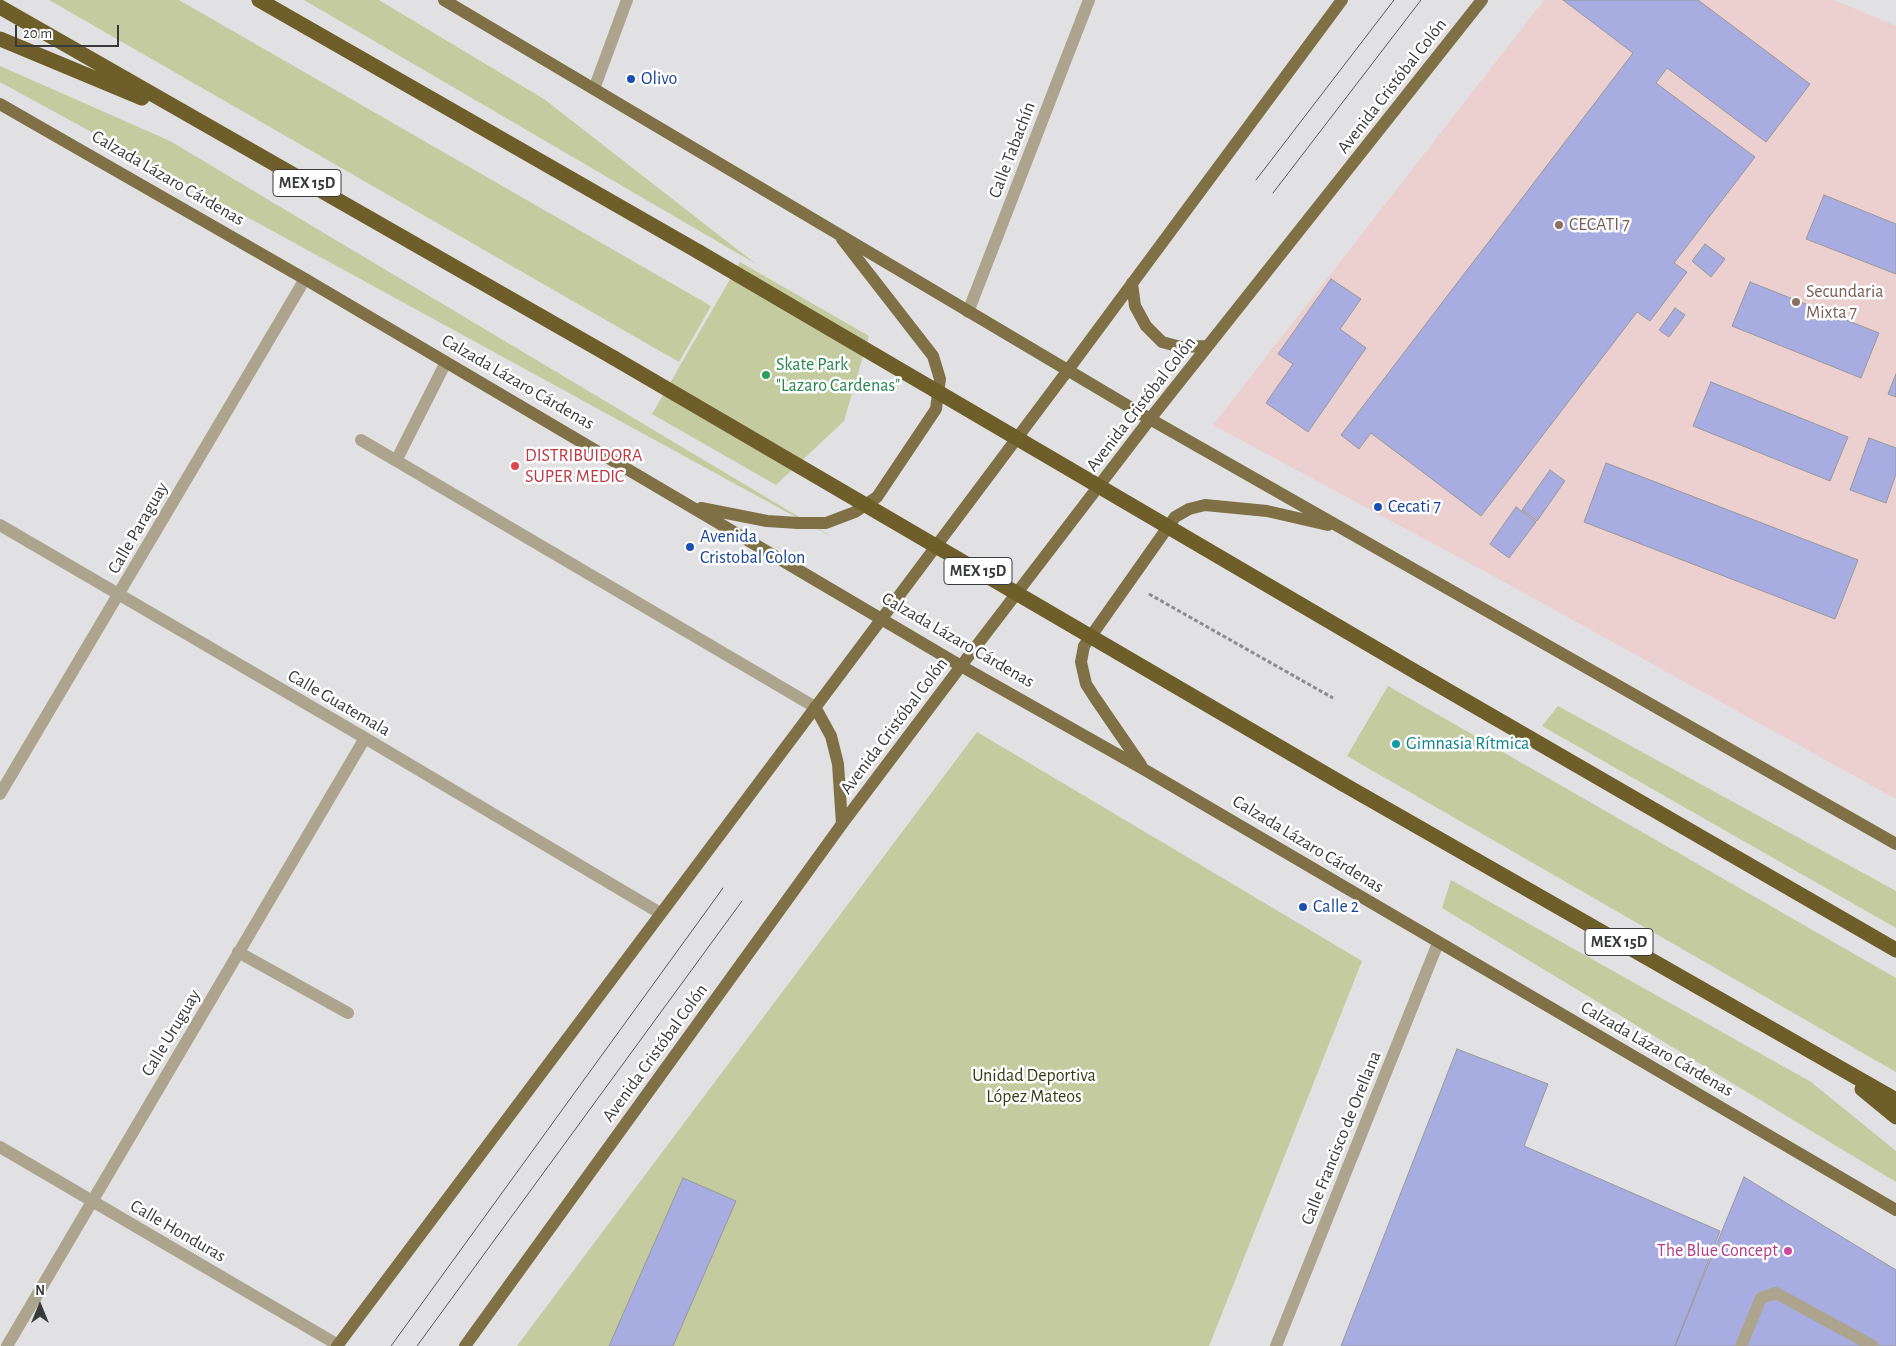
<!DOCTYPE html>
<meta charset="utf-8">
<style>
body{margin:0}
#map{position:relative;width:1896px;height:1346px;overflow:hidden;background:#e1e1e3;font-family:"Alegreya Sans",sans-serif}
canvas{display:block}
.north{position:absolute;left:15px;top:1281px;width:50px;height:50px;-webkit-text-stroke:4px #fff;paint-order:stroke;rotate:0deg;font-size:14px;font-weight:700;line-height:20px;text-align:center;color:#393a3a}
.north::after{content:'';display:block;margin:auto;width:18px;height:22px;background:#393a3a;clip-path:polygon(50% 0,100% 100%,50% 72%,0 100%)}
.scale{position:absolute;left:15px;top:25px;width:104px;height:22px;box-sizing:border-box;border:2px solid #393a3a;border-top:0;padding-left:6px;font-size:15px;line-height:18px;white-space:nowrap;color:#393a3a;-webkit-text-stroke:4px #fff;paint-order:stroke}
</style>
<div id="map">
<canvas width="1896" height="1346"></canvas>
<div class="north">N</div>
<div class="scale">20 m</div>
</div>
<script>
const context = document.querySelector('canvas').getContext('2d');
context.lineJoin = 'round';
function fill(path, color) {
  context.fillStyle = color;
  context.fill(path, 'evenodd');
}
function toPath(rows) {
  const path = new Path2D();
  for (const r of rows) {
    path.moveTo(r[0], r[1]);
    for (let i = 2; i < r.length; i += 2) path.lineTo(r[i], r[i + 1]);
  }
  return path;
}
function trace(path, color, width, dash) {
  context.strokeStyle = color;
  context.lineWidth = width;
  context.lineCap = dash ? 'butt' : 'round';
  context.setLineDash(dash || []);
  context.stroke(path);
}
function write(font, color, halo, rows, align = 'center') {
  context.font = font + ' "Alegreya Sans",sans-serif';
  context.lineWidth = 5;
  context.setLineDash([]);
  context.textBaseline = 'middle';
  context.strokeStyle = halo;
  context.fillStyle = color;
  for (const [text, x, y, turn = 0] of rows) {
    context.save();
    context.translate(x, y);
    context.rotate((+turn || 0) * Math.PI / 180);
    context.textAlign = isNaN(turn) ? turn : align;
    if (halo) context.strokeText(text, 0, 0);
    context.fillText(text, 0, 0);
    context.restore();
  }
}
const education = toPath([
 [1544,0,1834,0,1896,26,1896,799,1497,578,1213,425]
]);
const green = toPath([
 [49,0,179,0,711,306,679,362],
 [304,0,379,0,544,99,756,264],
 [0,66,170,141,836,539,0,82],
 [740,262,869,336,844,421,776,485,652,414],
 [1388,686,1896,978,1896,1072,1347,756],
 [1558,706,1896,891,1896,928,1542,726],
 [977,732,1362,961,1209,1346,517,1346],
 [1451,880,1811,1082,1896,1151,1896,1182,1442,908]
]);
const building = toPath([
 [1563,0,1698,0,1810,84,1766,142,1667,68,1656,83,1755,157,1674,263,1687,272,1650,321,1637,312,1481,516,1371,433,1359,449,1341,435,1633,53,1563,0],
 [1824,195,1896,224,1896,274,1806,239,1824,195],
 [1705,244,1725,259,1711,277,1692,261,1705,244],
 [1331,279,1361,299,1340,329,1366,348,1308,432,1266,403,1293,364,1278,354,1331,279],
 [1750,282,1879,333,1861,378,1732,326,1750,282],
 [1675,308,1685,315,1669,337,1659,330,1675,308],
 [1896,374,1896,397,1888,394,1896,374],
 [1711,382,1848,437,1830,481,1693,426,1711,382],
 [1869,438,1896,448,1896,474,1886,503,1850,490,1869,438],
 [1606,463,1858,560,1835,619,1584,522,1606,463],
 [1550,470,1565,481,1537,521,1522,510,1550,470],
 [1516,507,1536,522,1509,558,1490,544,1516,507],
 [1457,1049,1548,1084,1524,1146,1720,1231,1675,1346,1341,1346,1457,1049],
 [1744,1177,1896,1270,1896,1346,1675,1346,1744,1177],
 [683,1178,736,1201,673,1346,609,1346,683,1178]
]);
const path = toPath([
 [1149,594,1333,698]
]);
const minor = toPath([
 [594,89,627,0],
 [968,312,1089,0],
 [361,440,815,707],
 [397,459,446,362],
 [0,525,365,738,660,913],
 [0,794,305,279],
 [238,952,348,1013],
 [0,1147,338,1345],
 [7,1346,365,738],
 [1276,1346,1438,943],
 [1741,1346,1761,1298,1776,1293,1873,1346]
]);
const major = toPath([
 [444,0,1150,419,1896,844],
 [0,104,305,279,961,666,1145,770,1896,1210],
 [1132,283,1135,306,1146,326,1162,342,1181,347,1208,346],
 [701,508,767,521,798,523,826,523,855,512,877,497,936,409,940,379,933,356,842,239],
 [815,707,831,736,838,764,842,824],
 [1141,765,1095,698,1086,684,1081,662,1084,646,1175,517,1189,509,1205,505,1267,511,1328,525],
 [337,1346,1068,370,1342,0],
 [465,1346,842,824,961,666,1150,419,1482,0]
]);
const highway = toPath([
 [259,0,699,252],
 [0,7,614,358],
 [0,39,142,98],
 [1421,675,1896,950],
 [1343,784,1896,1100],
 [1862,1089,1896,1117]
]);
const tram = toPath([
 [1256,180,1394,0],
 [1273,193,1421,0],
 [391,1346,723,888],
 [417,1346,742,901]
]);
const highwayBridge = toPath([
 [699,252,1421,675],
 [614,358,1343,784]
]);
const markers = [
 [631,79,5,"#1a4fb4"],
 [1559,225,5,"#8d6e63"],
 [1796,302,5,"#8d6e63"],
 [766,375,5,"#2e9e5b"],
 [515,466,5,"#e0444e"],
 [1378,507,5,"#1a4fb4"],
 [690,547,5,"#1a4fb4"],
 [1396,744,5,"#0f9aa8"],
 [1303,907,5,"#1a4fb4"],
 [1788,1251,5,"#d1479c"]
];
const shields = [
 [307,183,68],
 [978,571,68],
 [1619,942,68]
];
const shieldNames = [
 ["MEX 15D",307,183],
 ["MEX 15D",978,571],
 ["MEX 15D",1619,942]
];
const transitNames = [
 ["Olivo",641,79],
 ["Cecati 7",1388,507],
 ["Avenida",700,537],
 ["Cristobal Colon",700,558],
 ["Calle 2",1313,907]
];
const streetNames = [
 ["Avenida Cristóbal Colón",1392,86,-52],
 ["Calle Tabachín",1012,150,-69],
 ["Calzada Lázaro Cárdenas",168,178,30],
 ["Calzada Lázaro Cárdenas",518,382,30],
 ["Avenida Cristóbal Colón",1141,404,-52],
 ["Calle Paraguay",138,528,-60],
 ["Calzada Lázaro Cárdenas",958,640,30],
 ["Calle Guatemala",339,703,30],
 ["Avenida Cristóbal Colón",894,726,-53],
 ["Calzada Lázaro Cárdenas",1308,844,31],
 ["Calle Uruguay",171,1033,-59],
 ["Calzada Lázaro Cárdenas",1657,1049,30],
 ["Avenida Cristóbal Colón",655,1053,-54],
 ["Calle Francisco de Orellana",1341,1138,-68],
 ["Calle Honduras",178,1231,30]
];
const educationNames = [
 ["CECATI 7",1569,225],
 ["Secundaria",1806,292],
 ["Mixta 7",1806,313]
];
const leisureNames = [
 ["Skate Park",776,365],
 ["\"Lazaro Cardenas\"",776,386]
];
const healthNames = [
 ["DISTRIBUIDORA",525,456],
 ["SUPER MEDIC",525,477]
];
const cultureNames = [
 ["Gimnasia Rítmica",1406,744]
];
const parkNames = [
 ["Unidad Deportiva",1034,1076],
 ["López Mateos",1034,1097]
];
const hotelNames = [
 ["The Blue Concept",1778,1251]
];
fill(education, '#ebd0cf');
fill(green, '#c3cb9f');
fill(building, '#a8ade1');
trace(building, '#98999b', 1);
trace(path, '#8b8b8c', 3, [4, 2.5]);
trace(minor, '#aca48d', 12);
trace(major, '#7f7145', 12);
trace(highway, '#6e5e29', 15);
trace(tram, '#59595a', 1);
trace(highwayBridge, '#6e5e29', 15);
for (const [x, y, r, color] of markers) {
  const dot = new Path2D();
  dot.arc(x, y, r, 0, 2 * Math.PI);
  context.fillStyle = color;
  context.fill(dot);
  trace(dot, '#fff', 2);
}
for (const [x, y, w] of shields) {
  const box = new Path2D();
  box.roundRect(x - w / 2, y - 13.5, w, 27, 4);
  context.fillStyle = '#fff';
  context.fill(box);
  trace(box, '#393a3a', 1);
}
write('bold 16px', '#393a3a', null, shieldNames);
write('18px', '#164399', '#fff', transitNames, 'left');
write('18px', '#393a3a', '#fff', streetNames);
write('18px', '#785e54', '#fff', educationNames, 'left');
write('18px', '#27864d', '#fff', leisureNames, 'left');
write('18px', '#be3a42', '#fff', healthNames, 'left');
write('18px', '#0d838f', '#fff', cultureNames, 'left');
write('18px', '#363c11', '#fff', parkNames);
write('18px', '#b23c85', '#fff', hotelNames, 'right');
</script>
